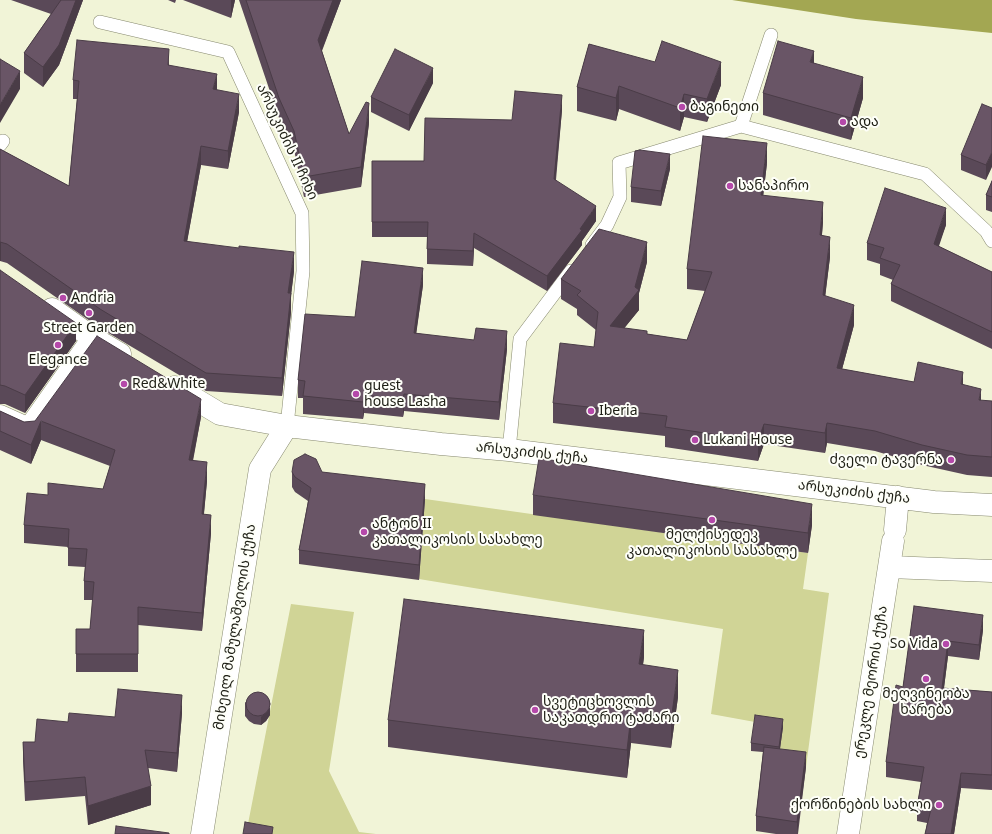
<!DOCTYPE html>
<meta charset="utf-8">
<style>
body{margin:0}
canvas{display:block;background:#f1f4d7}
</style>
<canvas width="992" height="834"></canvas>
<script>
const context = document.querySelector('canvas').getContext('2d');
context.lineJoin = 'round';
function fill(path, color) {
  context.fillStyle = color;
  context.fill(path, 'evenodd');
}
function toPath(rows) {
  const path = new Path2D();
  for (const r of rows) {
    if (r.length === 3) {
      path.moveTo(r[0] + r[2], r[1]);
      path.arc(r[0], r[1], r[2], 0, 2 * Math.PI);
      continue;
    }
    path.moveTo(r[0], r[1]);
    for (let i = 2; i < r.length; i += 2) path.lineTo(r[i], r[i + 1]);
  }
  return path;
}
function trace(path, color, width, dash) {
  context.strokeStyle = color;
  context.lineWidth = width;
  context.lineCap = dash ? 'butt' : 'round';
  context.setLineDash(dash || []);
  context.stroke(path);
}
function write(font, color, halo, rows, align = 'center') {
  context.font = font + ' Georgia,"Noto Sans Georgian",serif';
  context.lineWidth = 4;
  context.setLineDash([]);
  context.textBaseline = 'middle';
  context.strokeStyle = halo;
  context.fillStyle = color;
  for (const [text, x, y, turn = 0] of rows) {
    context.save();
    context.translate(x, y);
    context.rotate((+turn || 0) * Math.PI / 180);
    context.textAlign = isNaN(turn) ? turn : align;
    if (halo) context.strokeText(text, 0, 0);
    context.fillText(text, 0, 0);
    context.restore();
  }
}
const green = toPath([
 [425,499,808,553,803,589,829,593,806,767,778,764,755,722,711,714,723,629,419,579],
 [291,604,354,612,329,771,359,832,376,834,246,834]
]);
const water = toPath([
 [732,0,992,0,992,33,856,19]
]);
const lane = toPath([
 [100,22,228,52,302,213,303,271,287,426],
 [741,126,771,35],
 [0,145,3,141],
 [592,245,607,225,620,197,619,163,741,126,925,174,986,231,992,241],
 [509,450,520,339,571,271]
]);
const street = toPath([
 [52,309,93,338,120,354],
 [175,387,220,414,287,426,441,444,509,450,934,502,992,505],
 [0,416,29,429,93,338],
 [895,530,898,497],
 [889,567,893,541],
 [202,834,260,469,287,426],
 [848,834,889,567,992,571]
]);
const wall = toPath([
 [11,0,83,0,59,65,43,87,24,73,24,53,51,14],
 [168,0,176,0,175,3],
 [183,0,235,0,231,18],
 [239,0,341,0,322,51,349,134,369,123,361,187,304,197,294,150,279,118],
 [589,44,721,85,707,122,684,117,680,131,619,109,616,121,577,111,577,87],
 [814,63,863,98,851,140,763,115,763,93],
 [169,65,217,90,239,112,228,169,201,165,187,241,294,271,291,295,291,312,282,396,206,391,100,328,7,263,0,261,0,149,69,186,77,99,73,99,73,80],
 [433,83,409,131,371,112,371,97],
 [992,108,986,180,961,170,961,155],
 [562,110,556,180,596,221,582,241,582,245,547,291,474,248,473,266,427,264,427,237,372,237,372,161,424,161,512,120],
 [767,163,763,196,823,222,822,235,830,257,825,296,854,325,842,369,914,382,963,385,981,401,992,401,992,477,967,475,922,465,875,451,827,443,825,453,764,444,758,461,665,447,665,436,553,423,553,403,594,347,596,330,577,315,577,309,561,299,561,279,647,262,639,293,639,310,624,328,647,334,687,340,705,291,687,289,687,269],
 [670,169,661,206,631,202,631,187],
 [992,181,992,212,986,210,986,195],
 [946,225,938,246,992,272,992,349,891,301,891,284,893,280,880,275,880,264,867,260,867,243],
 [0,270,76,341,25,413,5,404,0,404],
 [423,285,416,333,507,349,499,420,404,411,403,417,364,413,363,419,303,414,303,398,298,398,298,380,355,317],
 [0,411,24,422,201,417,193,461,207,481,204,514,211,533,202,631,138,625,138,672,76,672,76,629,90,629,93,600,84,600,84,581,85,567,68,566,68,547,24,543,24,525,48,495,103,489,110,466,41,440,31,464,0,450],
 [292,472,322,472,425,499,419,580,299,564,299,550,308,501,295,492,292,487],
 [533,495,812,525,808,553,533,515],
 [914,606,983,630,979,660,948,656,944,688,992,692,992,790,961,788,954,834,925,834,927,823,917,821,917,807,921,782,886,777,886,762,903,687],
 [644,657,643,665,678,697,671,748,631,743,627,778,388,747,388,720],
 [245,702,270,715,266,721,261,725,254,724,249,721,245,716],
 [182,713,177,772,148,768,151,805,88,825,85,796,25,801,23,761,23,742,35,742,68,722,115,717],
 [783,727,780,749,806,767,798,834,776,834,756,831,756,816,763,752,751,751,751,743]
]);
const shadedWall = toPath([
 [76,0,83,0,59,65,43,87,43,67],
 [231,0,235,0,231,18],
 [333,0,341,0,318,60,318,40],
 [169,49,169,68,168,65],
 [814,51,814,72,810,62],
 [721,62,721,85,707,122,707,99],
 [433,68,433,83,409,131,409,115],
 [20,71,20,89,0,123,0,105],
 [217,74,217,92,213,89],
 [863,77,863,98,851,140,851,118],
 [619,86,619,109,616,121,616,98],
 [239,94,239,112,228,169,228,151],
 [684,94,684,117,680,131,680,108],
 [562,95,562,110,554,194,554,179],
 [369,103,369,123,361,187,361,167],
 [767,143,767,163,761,215,761,195],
 [201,146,201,165,184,259,184,241],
 [992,152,992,167,986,180,986,165],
 [670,154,670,169,661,206,661,191],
 [823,202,823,222,820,255,820,235],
 [596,206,596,221,582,241,582,245,547,291,547,276],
 [946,208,946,225,934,261,934,244],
 [474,233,474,248,473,266,473,251],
 [830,237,830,257,823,315,823,295],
 [0,242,1,242,1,261,0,261],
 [647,242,647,262,639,293,639,310,610,346,610,326,635,287],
 [294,252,294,271,291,295,291,312,282,396,282,378,288,293],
 [423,268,423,285,414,350,414,333],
 [854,305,854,325,837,388,837,368],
 [76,323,76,341,25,413,25,395],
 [507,331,507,349,499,420,499,402],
 [963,372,963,392,961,384],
 [981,389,981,409,979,400],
 [404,394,404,411,403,417,403,399],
 [364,395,364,413,363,419,363,402],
 [201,399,201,417,189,479,189,460],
 [41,421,41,440,31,464,31,445],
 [827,423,827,443,825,453,825,433],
 [764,424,764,444,758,461,758,441],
 [207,462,207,481,202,532,202,514],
 [425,484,425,499,419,580,419,565],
 [812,504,812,525,808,553,808,533],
 [211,515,211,533,202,631,202,613],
 [983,615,983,630,979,660,979,645],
 [644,630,644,657,639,692,639,664],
 [948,641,948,656,942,703,942,688],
 [678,670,678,697,671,748,671,721],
 [182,695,182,713,177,772,177,753],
 [270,707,270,715,266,721,261,725,261,717],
 [631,716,631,743,627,778,627,750],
 [783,719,783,727,779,755,779,747],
 [806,752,806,767,797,834,797,822],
 [961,773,961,788,954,834,951,834],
 [151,786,151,805,88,825,88,806]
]);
const building = toPath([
 [61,0,76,0,59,45,43,67,24,53,61,0],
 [246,0,333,0,318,40,349,134,366,102,369,103,361,167,304,177,294,131,279,98,246,0],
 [77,40,169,49,168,65,217,74,213,89,239,94,228,151,201,146,184,241,239,248,239,246,294,252,288,293,291,293,282,378,206,373,100,309,7,244,0,242,0,149,69,186,79,81,73,80,77,40],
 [662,41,721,62,707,99,684,94,680,108,619,86,616,98,577,87,589,44,655,62,662,41],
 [778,41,814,51,810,62,863,77,851,118,763,93,778,41],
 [395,49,433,68,409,115,371,97,395,49],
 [0,59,20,71,0,105,0,59],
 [515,91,562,95,554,179,596,206,580,229,582,230,547,276,474,233,473,251,427,249,428,222,372,222,372,161,424,161,425,118,512,120,515,91],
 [982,104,992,108,992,152,986,165,961,155,982,104],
 [703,136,767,143,761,195,823,202,820,235,830,237,823,295,854,305,837,368,914,382,918,362,963,372,961,384,981,389,979,400,992,401,992,457,967,455,922,445,875,431,827,423,825,433,764,424,758,441,665,427,667,416,553,403,560,343,594,347,598,312,577,295,581,291,561,279,599,229,647,242,635,287,639,290,610,326,647,331,647,334,687,340,712,272,687,269,703,136],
 [640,150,670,154,661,191,631,187,635,151,640,150],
 [992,181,992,197,986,195,992,181],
 [885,188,946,208,934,244,992,272,992,332,891,284,900,265,880,258,884,248,867,243,885,188],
 [362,261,423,268,414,333,474,340,476,328,507,331,499,402,404,394,403,399,364,395,363,402,303,396,305,381,298,380,305,314,355,317,362,261],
 [0,270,76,323,25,395,5,386,0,385,0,270],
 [97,336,201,399,189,460,207,462,202,514,211,515,202,613,138,607,138,654,76,654,76,629,90,629,94,582,84,581,87,549,68,548,69,529,24,525,27,493,48,495,48,483,103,489,115,450,41,421,31,445,0,431,0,411,24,422,35,421,97,336],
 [305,454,316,459,322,472,425,484,419,565,299,550,311,488,295,477,292,472,294,460,305,454],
 [539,458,812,504,808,533,533,495,539,458],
 [404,599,644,630,639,664,678,670,671,721,631,716,627,750,388,720,404,599],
 [914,606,983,615,979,645,948,641,942,688,992,692,992,775,961,773,951,834,925,834,931,809,917,807,924,767,886,762,896,685,903,687,914,606],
 [118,689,182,695,177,753,145,750,151,786,88,806,85,777,25,782,23,742,35,742,37,719,68,722,69,713,115,717,118,689],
 [258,704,12],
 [755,715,783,719,779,747,751,743,755,715],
 [764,747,806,752,797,822,756,816,764,747],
 [245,822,273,827,272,834,243,834,245,822],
 [116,826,169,833,169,834,115,834,116,826]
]);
const markers = [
 [682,107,4,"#b549aa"],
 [843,122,4,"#b549aa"],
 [730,186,4,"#b549aa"],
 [63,298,4,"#b549aa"],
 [89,313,4,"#b549aa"],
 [58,345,4,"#b549aa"],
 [124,384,4,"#b549aa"],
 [356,394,4,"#b549aa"],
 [591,411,4,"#b549aa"],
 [695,440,4,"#b549aa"],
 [951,460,4,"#b549aa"],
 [712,520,4,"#b549aa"],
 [364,532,4,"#b549aa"],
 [946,644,4,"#b549aa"],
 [926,679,4,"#b549aa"],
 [535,710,4,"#b549aa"],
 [939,805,4,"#b549aa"]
];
const poiNames = [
 ["ბაგინეთი",690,107],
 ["ადა",851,122],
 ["სანაპირო",738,186],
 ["Andria",71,298],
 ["Street Garden",89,328,"center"],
 ["Elegance",58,360,"center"],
 ["Red&White",132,384],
 ["guest",364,386],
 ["house Lasha",364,402],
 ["Iberia",599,411],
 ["Lukani House",703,440],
 ["ძველი ტავერნა",943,460,"right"],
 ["ანტონ II",372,524],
 ["კათალიკოსის სასახლე",372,540],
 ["მელქისედეკ",712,535,"center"],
 ["კათალიკოსის სასახლე",712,551,"center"],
 ["So Vida",938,644,"right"],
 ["მეღვინეობა",926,694,"center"],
 ["ხარება",926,710,"center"],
 ["სვეტიცხოვლის",543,702],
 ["საკათდრო ტაძარი",543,718],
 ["ქორწინების სახლი",931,805,"right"]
];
const streetNames = [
 ["არსუკიძის II ჩიხი",287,142,65],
 ["არსუკიძის ქუჩა",532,453,6],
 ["არსუკიძის ქუჩა",854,492,7],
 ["მიხეილ მამულაშვილის ქუჩა",235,627,-81],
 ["ერეკლე მეორის ქუჩა",871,682,-81]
];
fill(green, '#d0d496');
fill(water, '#a3a752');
trace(lane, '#87896f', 14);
trace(street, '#87896f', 23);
trace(lane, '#fff', 13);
trace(street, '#fff', 22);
fill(wall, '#5a4958');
fill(shadedWall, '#4a3c47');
fill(building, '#695566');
trace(building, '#4a3c47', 1);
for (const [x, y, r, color] of markers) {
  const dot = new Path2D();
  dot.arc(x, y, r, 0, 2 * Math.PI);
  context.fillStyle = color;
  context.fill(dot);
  trace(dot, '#fefff9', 1.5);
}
write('14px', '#1e1f15', '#fefff9', poiNames, 'left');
write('14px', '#1e1f15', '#fefff9', streetNames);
</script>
